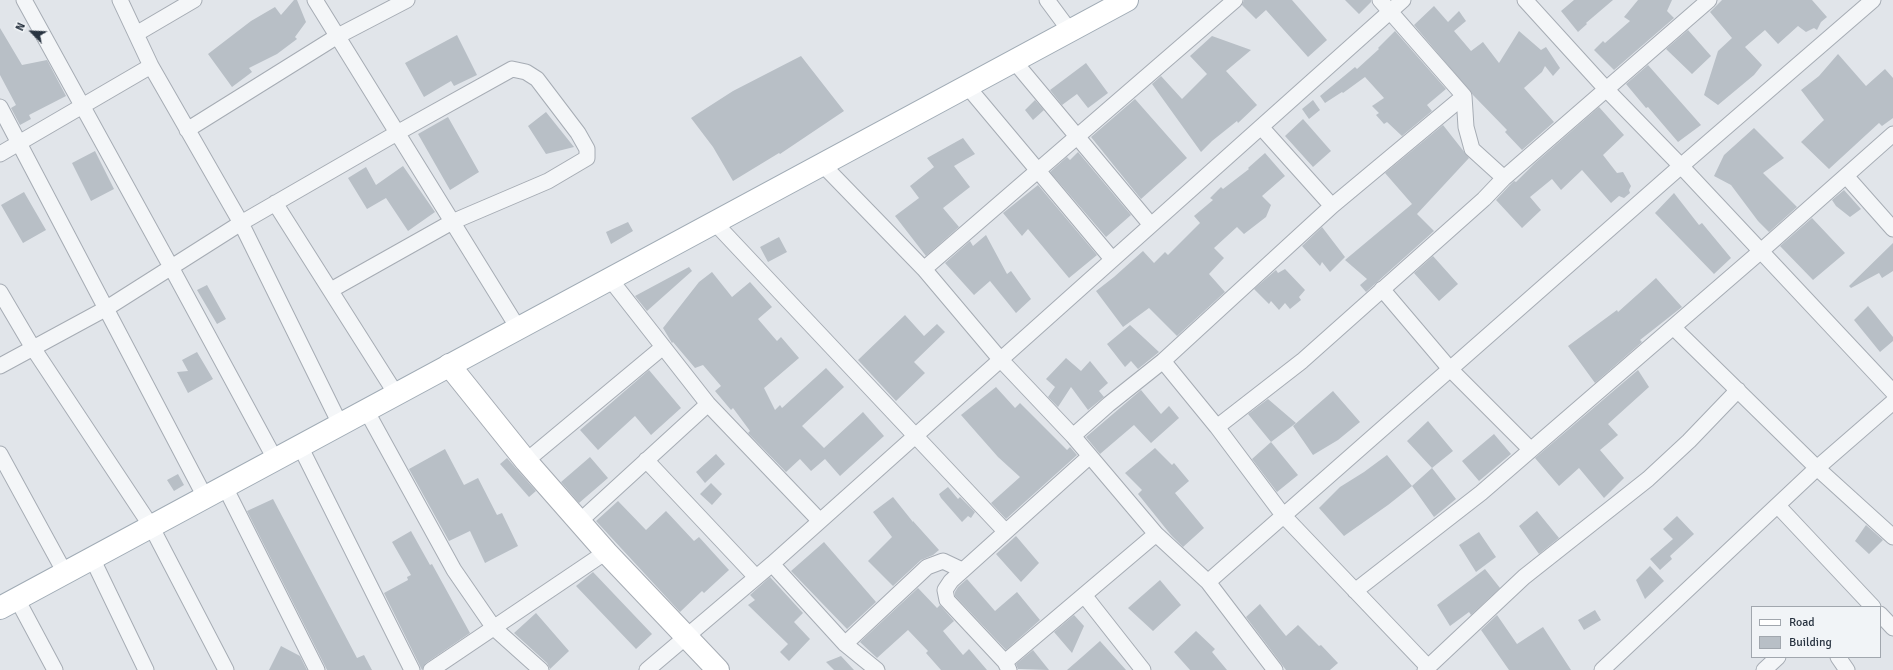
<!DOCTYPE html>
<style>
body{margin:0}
#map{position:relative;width:1893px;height:670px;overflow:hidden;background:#e1e5ea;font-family:Signika,sans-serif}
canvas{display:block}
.legend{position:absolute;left:1751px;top:606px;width:130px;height:52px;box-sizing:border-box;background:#f1f4f7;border:1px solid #a1a7ae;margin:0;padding:5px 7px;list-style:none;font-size:12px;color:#293441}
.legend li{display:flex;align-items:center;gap:8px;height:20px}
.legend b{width:20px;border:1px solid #a1a7ae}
.north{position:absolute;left:12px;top:12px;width:40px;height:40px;-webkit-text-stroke:3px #f1f4f7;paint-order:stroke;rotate:294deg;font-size:11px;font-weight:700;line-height:16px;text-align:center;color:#293441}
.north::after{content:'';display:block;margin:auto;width:14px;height:18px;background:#293441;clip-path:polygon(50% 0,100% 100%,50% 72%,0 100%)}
</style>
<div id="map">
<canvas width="1893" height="670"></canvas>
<ul class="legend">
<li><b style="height:5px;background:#fff"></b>Road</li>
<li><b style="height:11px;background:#b8bfc6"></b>Building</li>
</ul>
<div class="north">N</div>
</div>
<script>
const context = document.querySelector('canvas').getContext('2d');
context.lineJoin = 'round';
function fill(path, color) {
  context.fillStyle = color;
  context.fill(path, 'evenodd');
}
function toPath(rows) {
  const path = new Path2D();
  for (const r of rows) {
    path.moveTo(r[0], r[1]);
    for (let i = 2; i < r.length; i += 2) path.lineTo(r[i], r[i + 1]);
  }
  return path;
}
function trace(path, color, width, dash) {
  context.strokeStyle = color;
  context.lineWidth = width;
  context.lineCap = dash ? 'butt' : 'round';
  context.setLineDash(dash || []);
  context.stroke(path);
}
const building = toPath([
 [294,0,297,0,306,22,295,37,297,39,277,54,249,68,252,72,232,87,208,54,251,21,275,7,281,15],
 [1244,0,1292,0,1327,40,1308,57,1266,10,1256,19,1242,5],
 [1345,0,1371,0,1371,2,1359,14],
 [1574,0,1613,0,1586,23,1587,24,1578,32,1561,11],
 [1638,0,1672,0,1667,11,1674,18,1614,70,1594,50,1603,41,1605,43,1630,21,1624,17],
 [1722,0,1812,0,1827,17,1821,22,1817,30,1814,28,1806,32,1798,26,1778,44,1765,30,1745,47,1762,65,1754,75,1718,105,1704,95,1718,51,1732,38,1710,12],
 [1434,6,1448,22,1459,11,1466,21,1454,31,1471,51,1483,42,1499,63,1519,31,1541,50,1546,47,1560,68,1553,76,1545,66,1542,72,1524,88,1554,122,1522,150,1505,132,1507,130,1473,95,1414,25],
 [0,28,22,65,47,60,66,96,29,115,31,119,20,125,11,108,16,105,0,75],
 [1688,30,1711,56,1692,74,1666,49],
 [1395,31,1446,89,1427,105,1432,111,1402,136,1387,122,1384,124,1376,115,1379,113,1372,106,1384,98,1365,77,1343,93,1342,92,1325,103,1320,96,1355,67,1357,69,1379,49,1378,48],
 [457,35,477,75,454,86,451,81,424,97,405,63],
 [1212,36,1251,50,1226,71,1257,105,1238,123,1237,121,1212,141,1201,152,1152,84,1161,76,1182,99,1207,74,1190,56],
 [1838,54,1866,86,1885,69,1893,78,1893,118,1882,126,1879,123,1829,169,1801,142,1824,120,1801,90,1819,76],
 [801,56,844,111,780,154,779,153,733,181,713,147,691,118,733,91],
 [1086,63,1108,93,1088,108,1077,94,1062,105,1050,90],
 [1648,65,1701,125,1678,142,1648,107,1646,108,1626,84],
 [1135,99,1187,158,1141,199,1091,137],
 [1035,100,1044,110,1033,120,1025,110],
 [1313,100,1320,110,1309,119,1302,109],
 [1599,107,1624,135,1603,155,1617,173,1623,172,1631,186,1629,190,1630,193,1624,198,1619,196,1611,203,1582,170,1561,190,1552,179,1530,197,1541,210,1522,228,1496,200,1510,185,1514,181,1516,182,1535,163],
 [546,112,574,147,546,154,528,126],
 [448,117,479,172,450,190,418,134],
 [1303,119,1331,151,1313,167,1285,136],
 [1443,125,1469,158,1417,214,1434,231,1366,292,1360,285,1367,279,1345,260,1412,204,1385,173],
 [1754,128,1784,158,1763,173,1797,207,1769,232,1758,221,1731,185,1714,176,1724,155],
 [963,138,975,154,954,166,970,187,943,208,959,227,926,256,895,216,919,198,910,186,934,167,927,158],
 [95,151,114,189,91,201,72,163],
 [1078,152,1131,215,1106,237,1050,172,1067,157,1070,160],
 [1265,153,1285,176,1262,196,1271,205,1266,217,1244,234,1237,227,1214,248,1224,258,1209,274,1225,292,1177,336,1149,308,1123,327,1096,291,1114,277,1143,251,1154,263,1165,252,1168,255,1200,223,1194,216,1213,200,1210,198,1221,187,1223,189,1249,169,1248,168],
 [403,166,435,212,408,231,386,198,367,209,348,178,366,167,376,185],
 [1038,185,1097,255,1069,278,1028,229,1022,236,1003,213],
 [1844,190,1861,209,1850,217,1836,206,1832,200],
 [24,192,46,230,23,243,1,205],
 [1674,193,1699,225,1702,223,1731,258,1714,274,1655,213],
 [1812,218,1845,253,1813,280,1780,246],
 [628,222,633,231,611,244,606,232],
 [1322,227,1345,257,1330,272,1322,262,1320,266,1302,246],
 [986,235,1007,274,1011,271,1031,299,1016,313,990,281,974,295,945,263,970,241,973,246],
 [779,237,787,252,768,262,760,247],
 [1893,243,1893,271,1882,278,1879,273,1851,288,1849,286],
 [1433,256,1458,284,1439,301,1414,273],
 [689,267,692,271,647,311,635,296],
 [1285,269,1305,290,1299,297,1301,300,1290,309,1285,303,1279,310,1271,301,1269,304,1254,289,1276,270,1278,273],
 [712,272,732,297,750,282,772,307,758,319,777,341,781,337,799,358,764,388,775,410,780,405,782,408,826,368,844,387,802,426,824,448,863,412,884,436,840,476,825,459,811,471,800,459,786,472,748,433,750,431,733,408,731,410,715,391,721,386,703,365,695,368,673,342,672,343,663,328,699,282],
 [1656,278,1682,307,1640,340,1642,342,1595,383,1568,346,1617,310,1618,312],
 [207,285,226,319,217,324,197,290],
 [1868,306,1893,337,1893,341,1880,352,1854,320],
 [905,315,924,336,937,324,945,332,914,362,925,373,896,401,858,360],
 [1130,325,1159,352,1138,369,1131,361,1125,367,1107,344],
 [197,352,213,379,188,393,177,372,188,371,182,360],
 [1066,358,1081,371,1090,361,1108,383,1099,391,1104,397,1088,410,1071,387,1058,407,1048,397,1055,387,1046,379],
 [649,370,681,408,651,435,635,416,598,450,580,430],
 [1638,370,1649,387,1608,424,1618,435,1600,450,1624,478,1604,498,1579,468,1559,486,1535,458],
 [996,387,1015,408,1020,403,1067,450,1070,447,1077,455,1006,519,991,503,1020,477,998,457,961,415],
 [1141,390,1161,414,1169,406,1179,418,1151,443,1134,425,1100,454,1086,437],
 [1333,391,1360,422,1338,440,1313,455,1293,426],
 [1268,399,1296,423,1271,442,1248,414],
 [1428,421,1453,451,1432,468,1407,441],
 [1494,434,1511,454,1479,481,1462,461],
 [1271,442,1298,475,1277,492,1252,459],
 [1155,448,1172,465,1174,463,1189,481,1175,493,1204,528,1183,547,1171,535,1138,494,1142,490,1125,473],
 [445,449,464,485,478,478,497,515,502,513,518,546,485,563,470,531,449,541,409,469],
 [716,454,725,464,705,483,696,472],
 [1387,455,1412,486,1388,505,1344,536,1319,508,1340,487,1364,472],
 [590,457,608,478,579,503,561,482],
 [507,458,536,491,529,497,500,464],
 [1432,468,1456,499,1434,517,1412,486],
 [178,474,184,485,174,491,167,480],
 [711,483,722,494,712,505,700,494],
 [948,487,958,499,960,497,975,512,971,518,968,516,962,522,941,498,939,494],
 [893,497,913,522,913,521,939,550,933,555,921,560,893,586,868,561,892,537,873,512],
 [273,499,357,658,364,655,372,670,327,670,247,511],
 [618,501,646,530,666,511,694,541,699,537,729,570,704,593,702,591,680,612,596,521],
 [1537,511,1559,538,1539,554,1519,526],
 [1677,516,1694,534,1670,556,1672,559,1660,570,1650,559,1673,539,1663,529],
 [1866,525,1883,540,1869,554,1855,541],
 [411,531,430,565,432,564,470,633,426,663,422,670,384,593,408,580,407,577,411,575,392,542],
 [1479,532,1496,557,1476,572,1459,545],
 [1016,536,1039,563,1021,582,996,554],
 [824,542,876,602,847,629,791,571],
 [1650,566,1664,581,1645,599,1636,580],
 [1485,569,1500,588,1471,615,1469,612,1450,626,1437,605],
 [593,572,652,634,636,649,576,586],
 [770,577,803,613,794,622,810,639,789,661,780,652,788,644,748,605,755,600,750,595],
 [967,579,995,611,1017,592,1040,620,1006,650,955,596,955,592,958,587],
 [1160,580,1181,605,1153,631,1128,608],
 [918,588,937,608,940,605,954,621,943,631,963,655,969,649,987,670,941,670,926,653,928,651,908,630,877,658,860,642],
 [1260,604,1286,636,1298,625,1319,646,1321,645,1338,663,1330,670,1286,670,1246,617],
 [1595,610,1601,620,1584,630,1578,620],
 [536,613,569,651,550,669,547,663,514,633],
 [1074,615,1084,626,1072,653,1054,632],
 [1497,615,1517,644,1543,627,1571,670,1509,670,1481,630],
 [1196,631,1215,649,1212,652,1227,670,1190,670,1174,652],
 [1100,641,1126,670,1067,670,1082,657],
 [281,646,300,656,307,670,269,670],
 [1033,650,1049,670,1018,669,1016,664],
 [841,656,854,670,834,670,826,662]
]);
const street = toPath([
 [24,0,171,267,275,459],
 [120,0,151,66,241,223,340,424],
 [315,0,518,328],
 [1047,0,1070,31],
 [1380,0,1464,96,1466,127,1472,149,1504,178],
 [1525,0,1606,89,1681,166,1893,392],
 [136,34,194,0],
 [1014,61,1151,225],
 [967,86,1112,259],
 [0,107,205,497],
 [1261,127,1332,206],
 [187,130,336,37,407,0],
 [0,154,151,66],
 [822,164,924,269,1000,359,1073,436,1156,534,1208,582,1275,670],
 [1846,176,1893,229],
 [275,203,396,394],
 [714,222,1005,531],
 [924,269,1235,0],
 [610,279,708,404,820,521],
 [1382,289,1450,369,1530,449],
 [0,292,33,348,151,526,226,670],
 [1673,327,1817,468,1893,537],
 [1163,361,1217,427,1283,515,1428,667],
 [0,366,107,308,241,223,397,133,512,69,526,72,537,79,578,133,587,149,587,158,548,181,452,222,331,290],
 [366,410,454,570,494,628,541,670],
 [1217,427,1302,361,1484,199,1504,178,1709,0],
 [1073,436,1109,404,1163,361,1332,206,1464,96],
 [300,446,412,670],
 [0,454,65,573],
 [646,460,756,577],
 [526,461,663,347],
 [225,487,317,670],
 [1778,506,1873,607],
 [580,521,708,404],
 [92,558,146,670],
 [772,564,845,644,877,670],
 [1208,582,1681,166,1873,0],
 [1355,591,1481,493,1761,251,1893,134],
 [1084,595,1143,670],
 [17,599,55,670],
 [1880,614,1893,628],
 [845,644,927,567,943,561,962,570],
 [1838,657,1847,670],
 [1005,662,947,600,945,590,951,581,1090,456],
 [431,670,606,552],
 [647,670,772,564,1403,0],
 [1009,670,1005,662,1156,534],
 [1425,670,1524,577,1648,479,1689,441,1738,390],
 [1602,670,1817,468,1893,402],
 [1764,670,1778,657]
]);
const secondary = toPath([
 [449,365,526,461,606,552,718,670]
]);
const primary = toPath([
 [0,608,1127,0]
]);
fill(building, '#b8bfc6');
trace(street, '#a6acb4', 17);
trace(secondary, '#a6acb4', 24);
trace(primary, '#a0abb5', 24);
trace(street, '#f4f6f8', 15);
trace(secondary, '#fff', 22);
trace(primary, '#fff', 22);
</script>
